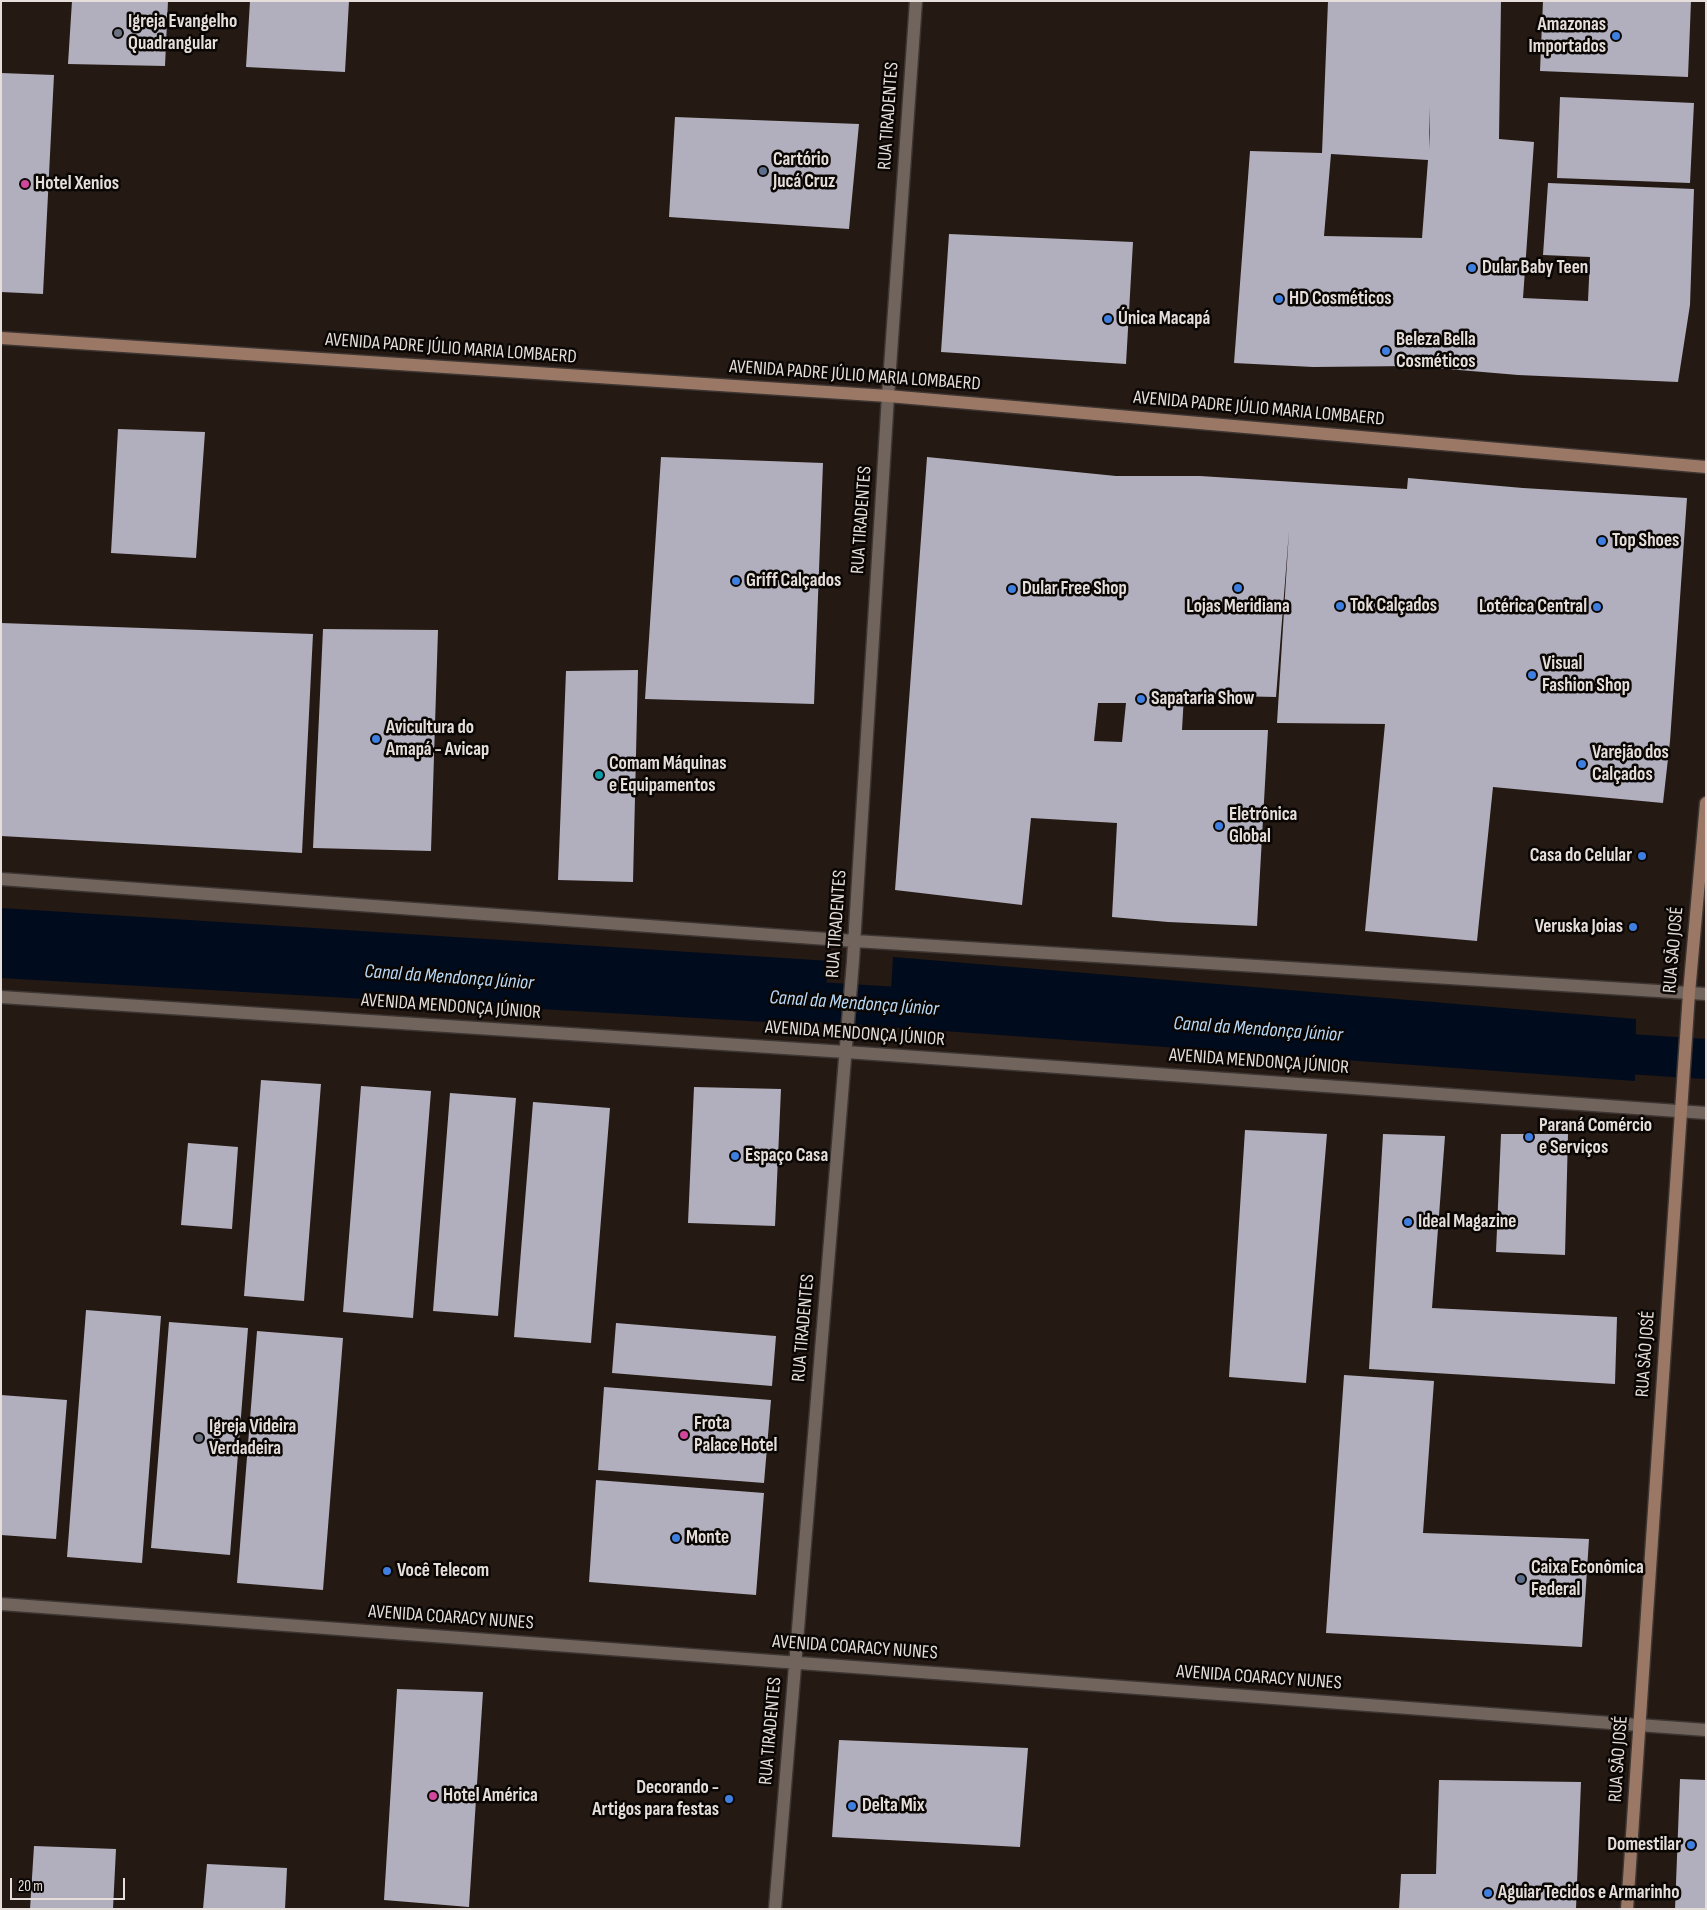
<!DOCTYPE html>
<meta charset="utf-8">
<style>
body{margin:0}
#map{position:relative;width:1707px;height:1910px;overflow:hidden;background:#241913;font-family:"Sofia Sans Condensed",sans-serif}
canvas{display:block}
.frame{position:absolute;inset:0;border:2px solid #e6deda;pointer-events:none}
.scale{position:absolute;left:10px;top:1878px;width:115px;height:22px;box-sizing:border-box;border:2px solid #e6deda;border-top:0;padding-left:6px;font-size:15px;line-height:18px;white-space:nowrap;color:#e6deda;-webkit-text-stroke:4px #0a0604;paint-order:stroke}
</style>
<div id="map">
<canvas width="1707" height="1910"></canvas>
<div class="frame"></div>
<div class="scale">20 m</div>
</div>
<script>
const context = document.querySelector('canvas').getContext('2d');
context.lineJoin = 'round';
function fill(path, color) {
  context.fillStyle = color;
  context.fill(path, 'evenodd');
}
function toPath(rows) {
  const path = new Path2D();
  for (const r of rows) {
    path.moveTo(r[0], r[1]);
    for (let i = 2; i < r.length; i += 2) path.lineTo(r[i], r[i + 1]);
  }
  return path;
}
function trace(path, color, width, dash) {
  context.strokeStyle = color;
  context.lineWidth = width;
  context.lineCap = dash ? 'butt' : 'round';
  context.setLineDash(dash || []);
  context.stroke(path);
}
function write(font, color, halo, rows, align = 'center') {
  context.font = font + ' "Sofia Sans Condensed",sans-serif';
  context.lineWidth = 5;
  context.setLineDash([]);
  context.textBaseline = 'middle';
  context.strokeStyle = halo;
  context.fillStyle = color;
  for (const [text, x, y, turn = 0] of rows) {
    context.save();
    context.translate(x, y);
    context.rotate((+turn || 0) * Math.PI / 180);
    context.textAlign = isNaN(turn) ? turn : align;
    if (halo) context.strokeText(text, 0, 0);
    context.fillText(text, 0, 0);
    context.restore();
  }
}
const water = toPath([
 [1,908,830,961,819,1025,1,978],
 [893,957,1636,1019,1635,1081,889,1027]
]);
const canal = toPath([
 [769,999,945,1010],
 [1582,1051,1706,1059]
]);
const building = toPath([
 [72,1,168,1,165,66,68,64],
 [250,1,349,1,345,72,246,67],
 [1328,1,1501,1,1499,139,1534,142,1523,298,1588,301,1590,257,1543,255,1548,183,1694,189,1690,305,1678,382,1518,375,1412,366,1313,367,1234,363,1250,151,1322,153],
 [1430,107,1430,133,1429,149],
 [1331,154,1428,160,1422,238,1324,236],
 [1543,1,1691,1,1688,77,1540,71],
 [1,73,54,75,43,294,1,292],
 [1560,97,1694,103,1690,183,1557,178],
 [675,117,859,124,849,229,669,217],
 [949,234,1133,242,1126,364,941,352],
 [118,429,205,432,196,558,111,553],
 [661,457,823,463,814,704,645,699],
 [927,457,1116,476,1200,476,1407,489,1408,478,1523,488,1687,498,1670,741,1663,803,1493,787,1477,941,1365,931,1385,724,1277,723,1289,531,1276,697,1184,695,1182,730,1268,730,1257,926,1168,922,1112,917,1117,823,1031,818,1022,905,895,890],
 [1098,703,1126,703,1122,742,1094,741],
 [1,623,313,634,302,853,1,836],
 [323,629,438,630,431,851,313,848],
 [638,670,633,882,558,880,566,671],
 [261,1080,321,1084,304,1301,244,1296],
 [361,1086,431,1091,413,1318,343,1312],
 [694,1087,781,1089,775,1226,688,1223],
 [450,1093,516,1098,498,1316,433,1311],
 [533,1102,610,1108,591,1343,514,1337],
 [1245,1130,1327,1134,1306,1383,1229,1377],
 [1383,1134,1445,1136,1432,1308,1617,1317,1615,1384,1369,1369],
 [1501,1134,1568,1134,1565,1255,1496,1252],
 [188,1143,238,1147,232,1229,181,1225],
 [86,1310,161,1316,142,1563,67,1557],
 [169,1322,248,1328,230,1555,151,1548],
 [616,1323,776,1336,772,1386,612,1373],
 [257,1331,343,1338,323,1590,237,1583],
 [1344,1375,1434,1381,1423,1533,1589,1539,1582,1647,1326,1633],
 [604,1387,771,1400,764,1483,598,1470],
 [1,1395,67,1400,56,1539,1,1535],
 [596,1480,764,1493,756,1595,589,1582],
 [397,1689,483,1692,469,1907,384,1900],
 [839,1740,1028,1748,1020,1847,832,1837],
 [1680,1779,1706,1780,1706,1909,1675,1909],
 [1439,1780,1581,1782,1576,1909,1399,1909,1401,1874,1436,1874],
 [34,1846,116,1849,113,1909,30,1909],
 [207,1864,287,1868,285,1909,203,1909]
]);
const minor = toPath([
 [1,879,855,941,1706,994],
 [1,997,846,1052,1706,1113],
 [1,1604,1706,1730],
 [775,1909,853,961,888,396,916,1]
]);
const secondary = toPath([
 [1,338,888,396,1706,467],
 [1627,1909,1689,993,1706,803]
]);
const markers = [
 [118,33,5,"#6b7280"],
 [1616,36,5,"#3f7fe0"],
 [763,171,5,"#5c6f8a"],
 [25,184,5,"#d1479c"],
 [1472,268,5,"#3f7fe0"],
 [1279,299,5,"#3f7fe0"],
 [1108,319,5,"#3f7fe0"],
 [1386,351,5,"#3f7fe0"],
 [1602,541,5,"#3f7fe0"],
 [736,581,5,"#3f7fe0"],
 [1238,588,5,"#3f7fe0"],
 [1012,589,5,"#3f7fe0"],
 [1340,606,5,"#3f7fe0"],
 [1597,607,5,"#3f7fe0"],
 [1532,675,5,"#3f7fe0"],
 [1141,699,5,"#3f7fe0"],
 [376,739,5,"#3f7fe0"],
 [1582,764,5,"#3f7fe0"],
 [599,775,5,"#0f9aa8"],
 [1219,826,5,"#3f7fe0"],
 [1642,856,5,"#3f7fe0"],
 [1633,927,5,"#3f7fe0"],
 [1529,1137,5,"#3f7fe0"],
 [735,1156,5,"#3f7fe0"],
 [1408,1222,5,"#3f7fe0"],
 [684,1435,5,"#d1479c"],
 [199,1438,5,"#6b7280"],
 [676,1538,5,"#3f7fe0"],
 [387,1571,5,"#3f7fe0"],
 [1521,1579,5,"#5c6f8a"],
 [433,1796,5,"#d1479c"],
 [729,1799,5,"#3f7fe0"],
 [852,1806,5,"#3f7fe0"],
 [1691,1845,5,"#3f7fe0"],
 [1488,1893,5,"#3f7fe0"]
];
const poiNames = [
 ["Igreja Evangelho",128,22],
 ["Quadrangular",128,44],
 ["Amazonas",1606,25,"right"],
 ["Importados",1606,47,"right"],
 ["Cartório",773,160],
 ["Jucá Cruz",773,182],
 ["Hotel Xenios",35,184],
 ["Dular Baby Teen",1482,268],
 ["HD Cosméticos",1289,299],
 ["Única Macapá",1118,319],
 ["Beleza Bella",1396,340],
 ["Cosméticos",1396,362],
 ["Top Shoes",1612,541],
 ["Griff Calçados",746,581],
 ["Dular Free Shop",1022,589],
 ["Tok Calçados",1350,606],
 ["Lojas Meridiana",1238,607,"center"],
 ["Lotérica Central",1587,607,"right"],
 ["Visual",1542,664],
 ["Fashion Shop",1542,686],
 ["Sapataria Show",1151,699],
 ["Avicultura do",386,728],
 ["Amapá - Avicap",386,750],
 ["Varejão dos",1592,753],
 ["Calçados",1592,775],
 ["Comam Máquinas",609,764],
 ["e Equipamentos",609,786],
 ["Eletrônica",1229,815],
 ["Global",1229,837],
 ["Casa do Celular",1632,856,"right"],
 ["Veruska Joias",1623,927,"right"],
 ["Paraná Comércio",1539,1126],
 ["e Serviços",1539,1148],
 ["Espaço Casa",745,1156],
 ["Ideal Magazine",1418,1222],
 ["Frota",694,1424],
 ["Palace Hotel",694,1446],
 ["Igreja Videira",209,1427],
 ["Verdadeira",209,1449],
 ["Monte",686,1538],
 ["Caixa Econômica",1531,1568],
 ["Federal",1531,1590],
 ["Você Telecom",397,1571],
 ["Decorando -",719,1788,"right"],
 ["Artigos para festas",719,1810,"right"],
 ["Hotel América",443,1796],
 ["Delta Mix",862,1806],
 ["Domestilar",1681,1845,"right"],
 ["Aguiar Tecidos e Armarinho",1498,1893]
];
const streetNames = [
 ["RUA TIRADENTES",889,116,-86],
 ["AVENIDA PADRE JÚLIO MARIA LOMBAERD",451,349,4],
 ["AVENIDA PADRE JÚLIO MARIA LOMBAERD",855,376,4],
 ["AVENIDA PADRE JÚLIO MARIA LOMBAERD",1259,409,5],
 ["RUA TIRADENTES",862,520,-86],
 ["RUA TIRADENTES",837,924,-86],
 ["RUA SÃO JOSÉ",1674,950,-85],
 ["AVENIDA MENDONÇA JÚNIOR",451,1007,4],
 ["AVENIDA MENDONÇA JÚNIOR",855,1034,4],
 ["AVENIDA MENDONÇA JÚNIOR",1259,1062,4],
 ["RUA TIRADENTES",804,1328,-85],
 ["RUA SÃO JOSÉ",1646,1354,-86],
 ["AVENIDA COARACY NUNES",451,1618,4],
 ["AVENIDA COARACY NUNES",855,1648,4],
 ["AVENIDA COARACY NUNES",1259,1678,4],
 ["RUA TIRADENTES",771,1731,-85],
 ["RUA SÃO JOSÉ",1619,1759,-86]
];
const waterNames = [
 ["Canal da Mendonça Júnior",449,978,4],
 ["Canal da Mendonça Júnior",854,1004,4],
 ["Canal da Mendonça Júnior",1258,1030,4]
];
fill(water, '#000b1e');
trace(canal, '#000b1e', 40);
fill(building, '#b1afbd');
trace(minor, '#3d3532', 15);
trace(secondary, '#3d3532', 15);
trace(minor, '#71645d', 12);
trace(secondary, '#9a7865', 12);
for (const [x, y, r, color] of markers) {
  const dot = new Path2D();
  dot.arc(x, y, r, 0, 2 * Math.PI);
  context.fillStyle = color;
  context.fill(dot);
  trace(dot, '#0a0604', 2);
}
write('bold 19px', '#e6deda', '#0a0604', poiNames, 'left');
write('19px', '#e6deda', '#0a0604', streetNames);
write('italic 20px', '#b8d8f7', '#0a0604', waterNames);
</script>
